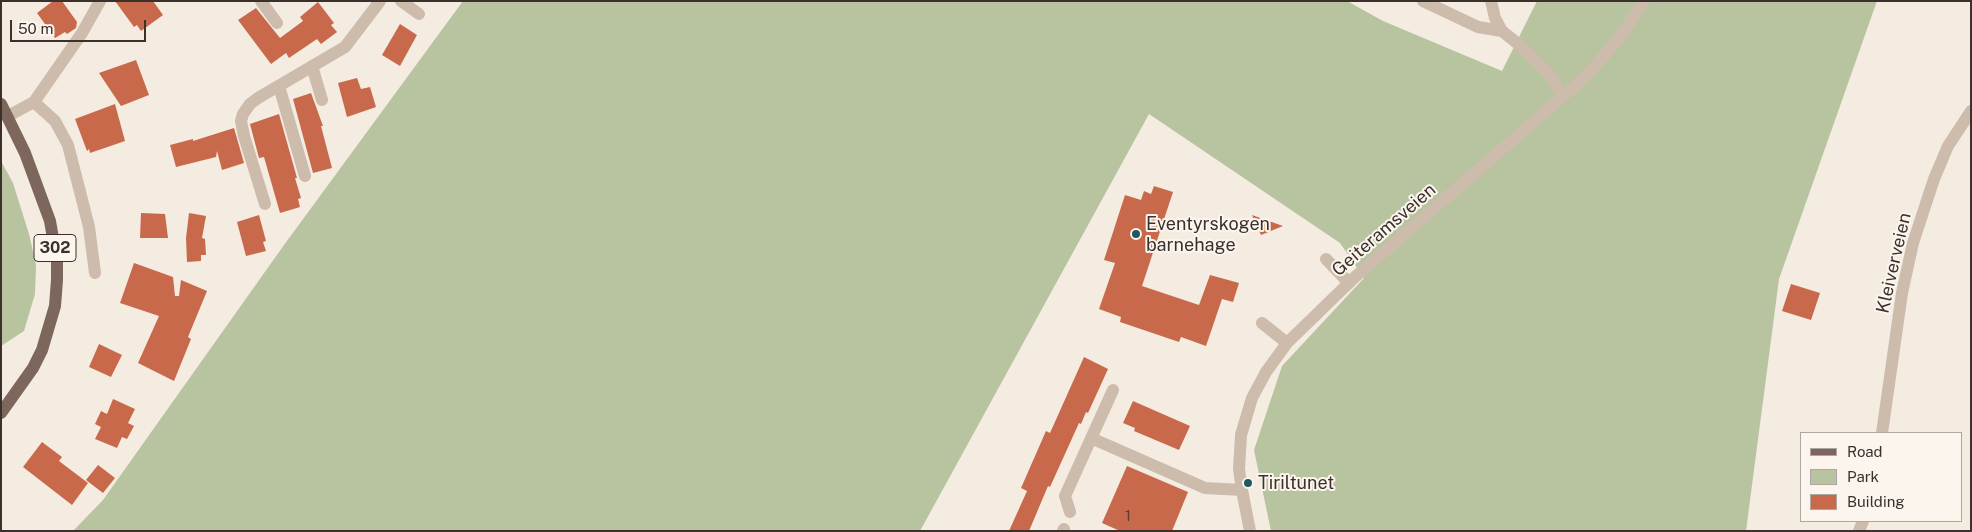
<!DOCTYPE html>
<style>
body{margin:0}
#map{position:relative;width:1972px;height:532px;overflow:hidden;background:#f4ebe1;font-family:"Public Sans",sans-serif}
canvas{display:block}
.frame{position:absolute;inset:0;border:2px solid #3b302b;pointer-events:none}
.legend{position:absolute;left:1800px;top:432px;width:162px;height:90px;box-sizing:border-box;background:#fbf5ee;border:1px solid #aea6a0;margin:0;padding:6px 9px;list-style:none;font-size:15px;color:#3b302b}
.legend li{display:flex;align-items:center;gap:10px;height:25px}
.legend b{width:25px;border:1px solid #aea6a0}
.scale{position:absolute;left:10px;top:20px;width:136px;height:22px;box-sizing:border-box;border:2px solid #3b302b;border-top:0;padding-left:6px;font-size:15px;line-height:18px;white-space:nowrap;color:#3b302b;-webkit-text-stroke:4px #fbf5ee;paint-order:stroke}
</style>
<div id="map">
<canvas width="1972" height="532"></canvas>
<div class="frame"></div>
<ul class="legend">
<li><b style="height:6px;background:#7d675c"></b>Road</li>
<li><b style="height:14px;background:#b8c4a0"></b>Park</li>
<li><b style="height:14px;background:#c8694b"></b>Building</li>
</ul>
<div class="scale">50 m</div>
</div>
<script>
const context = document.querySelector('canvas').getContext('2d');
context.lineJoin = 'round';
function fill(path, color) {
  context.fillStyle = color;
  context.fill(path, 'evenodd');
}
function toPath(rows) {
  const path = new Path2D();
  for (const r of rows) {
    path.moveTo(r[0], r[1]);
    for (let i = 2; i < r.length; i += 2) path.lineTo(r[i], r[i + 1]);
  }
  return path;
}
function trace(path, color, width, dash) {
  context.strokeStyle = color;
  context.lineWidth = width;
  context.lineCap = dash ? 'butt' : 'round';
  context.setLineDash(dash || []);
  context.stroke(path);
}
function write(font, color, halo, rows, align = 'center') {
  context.font = font + ' "Public Sans",sans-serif';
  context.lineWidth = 4;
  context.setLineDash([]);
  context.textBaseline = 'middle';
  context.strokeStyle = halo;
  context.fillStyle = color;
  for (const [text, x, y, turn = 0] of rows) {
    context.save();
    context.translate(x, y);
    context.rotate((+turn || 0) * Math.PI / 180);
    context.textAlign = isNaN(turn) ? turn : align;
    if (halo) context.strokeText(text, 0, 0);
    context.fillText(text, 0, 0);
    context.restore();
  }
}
const green = toPath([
 [463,1,1347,1,1383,21,1502,71,1537,1,1877,1,1779,279,1746,531,1271,531,1254,450,1282,366,1364,278,1340,243,1149,114,920,531,73,531,103,500,284,245],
 [1,161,13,183,29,234,36,265,35,294,24,331,1,346]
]);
const building = toPath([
 [53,1,62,1,77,22,76,28,67,34,65,32,55,38,37,13],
 [115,1,153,1,163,15,141,31,137,25,134,27],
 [318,2,334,23,331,25,337,32,321,44,317,39,289,58,286,53,271,64,238,20,256,8,280,38,303,21,300,17],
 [400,24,417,35,400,66,382,55],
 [136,60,149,95,121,106,99,73],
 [357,78,361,89,370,87,376,107,347,117,338,83],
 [311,93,323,126,321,126,332,168,313,173,293,99],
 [115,104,125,141,90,153,89,149,87,151,75,119],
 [279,114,297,178,295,178,301,198,298,199,300,207,280,213,264,157,259,158,250,124],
 [234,128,244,163,222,170,217,151,216,157,176,167,170,145,193,139,193,141],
 [1154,186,1173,192,1142,286,1199,305,1210,275,1239,283,1233,302,1222,299,1206,346,1181,337,1179,342,1120,322,1121,317,1099,309,1115,263,1104,260,1125,195,1141,200,1144,191,1151,194],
 [141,213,165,214,168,238,140,238],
 [189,213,206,216,202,238,205,239,206,255,201,255,201,261,187,262,186,238],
 [259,215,266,241,263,242,266,251,246,256,237,222],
 [1252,215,1283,226,1261,235],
 [134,263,173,277,175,296,179,296,181,280,207,291,188,337,191,339,174,381,138,363,159,316,120,303],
 [1791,284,1820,293,1811,320,1782,311],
 [99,344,122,355,111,377,89,367],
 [1084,357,1108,369,1088,413,1086,412,1081,424,1079,423,1050,487,1048,486,1029,531,1009,531,1027,491,1021,488,1046,431,1050,433],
 [113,399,135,409,128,423,134,426,127,439,122,437,117,448,95,439,101,427,95,424,101,411,107,414],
 [1133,401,1190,426,1179,450,1134,431,1135,428,1123,423],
 [42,442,62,457,59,461,88,483,72,505,23,467],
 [98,465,115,478,103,493,86,480],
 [1127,466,1188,492,1172,531,1120,531,1102,523]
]);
const minor = toPath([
 [261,1,277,23],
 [401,1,419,14],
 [1423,1,1478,27,1502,31,1522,47,1549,74,1563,96],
 [1491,1,1495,18,1502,31],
 [312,66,322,100],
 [279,86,305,176],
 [34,102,55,121,68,145,89,227,95,273],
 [8,116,34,102,82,33,100,1],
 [265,204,244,136,241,121,243,114,250,104,258,98,345,47,380,1],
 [1326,259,1349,283],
 [1262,323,1287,343],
 [1882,433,1902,293,1913,243,1934,179,1948,146,1971,111],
 [1091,438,1205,488,1242,490],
 [1070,512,1065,496,1113,390],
 [1063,531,1064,529],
 [1250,531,1242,490,1239,469,1241,435,1252,398,1266,372,1287,343,1355,277,1585,77,1619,39,1644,1],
 [1859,531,1863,521]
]);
const major = toPath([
 [1,104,25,153,50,221,57,261,57,280,55,306,42,350,33,368,1,413]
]);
const markers = [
 [1136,234,5,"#1f5a5e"],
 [1248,483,5,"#1f5a5e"]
];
const numberNames = [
 ["1",1128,516]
];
const shields = [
 [55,248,42]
];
const shieldNames = [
 ["302",55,248]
];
const poiNames = [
 ["Eventyrskogen",1146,224],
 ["barnehage",1146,245],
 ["Tiriltunet",1258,483]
];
const streetNames = [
 ["Geiteramsveien",1384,230,-41],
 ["Kleiverveien",1894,263,-77]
];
fill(green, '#b8c4a0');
fill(building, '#c8694b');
trace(minor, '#cdbbac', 12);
trace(major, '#7d675c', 12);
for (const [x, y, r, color] of markers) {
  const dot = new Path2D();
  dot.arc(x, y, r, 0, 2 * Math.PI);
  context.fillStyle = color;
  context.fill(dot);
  trace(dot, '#fbf5ee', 2);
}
write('15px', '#5e3e33', null, numberNames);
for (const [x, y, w] of shields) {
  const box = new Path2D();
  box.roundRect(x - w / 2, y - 13.5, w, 27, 4);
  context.fillStyle = '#fbf5ee';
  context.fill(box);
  trace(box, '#3b302b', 1);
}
write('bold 16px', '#3b302b', null, shieldNames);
write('18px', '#3b302b', '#fbf5ee', poiNames, 'left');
write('18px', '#3b302b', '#fbf5ee', streetNames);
</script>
